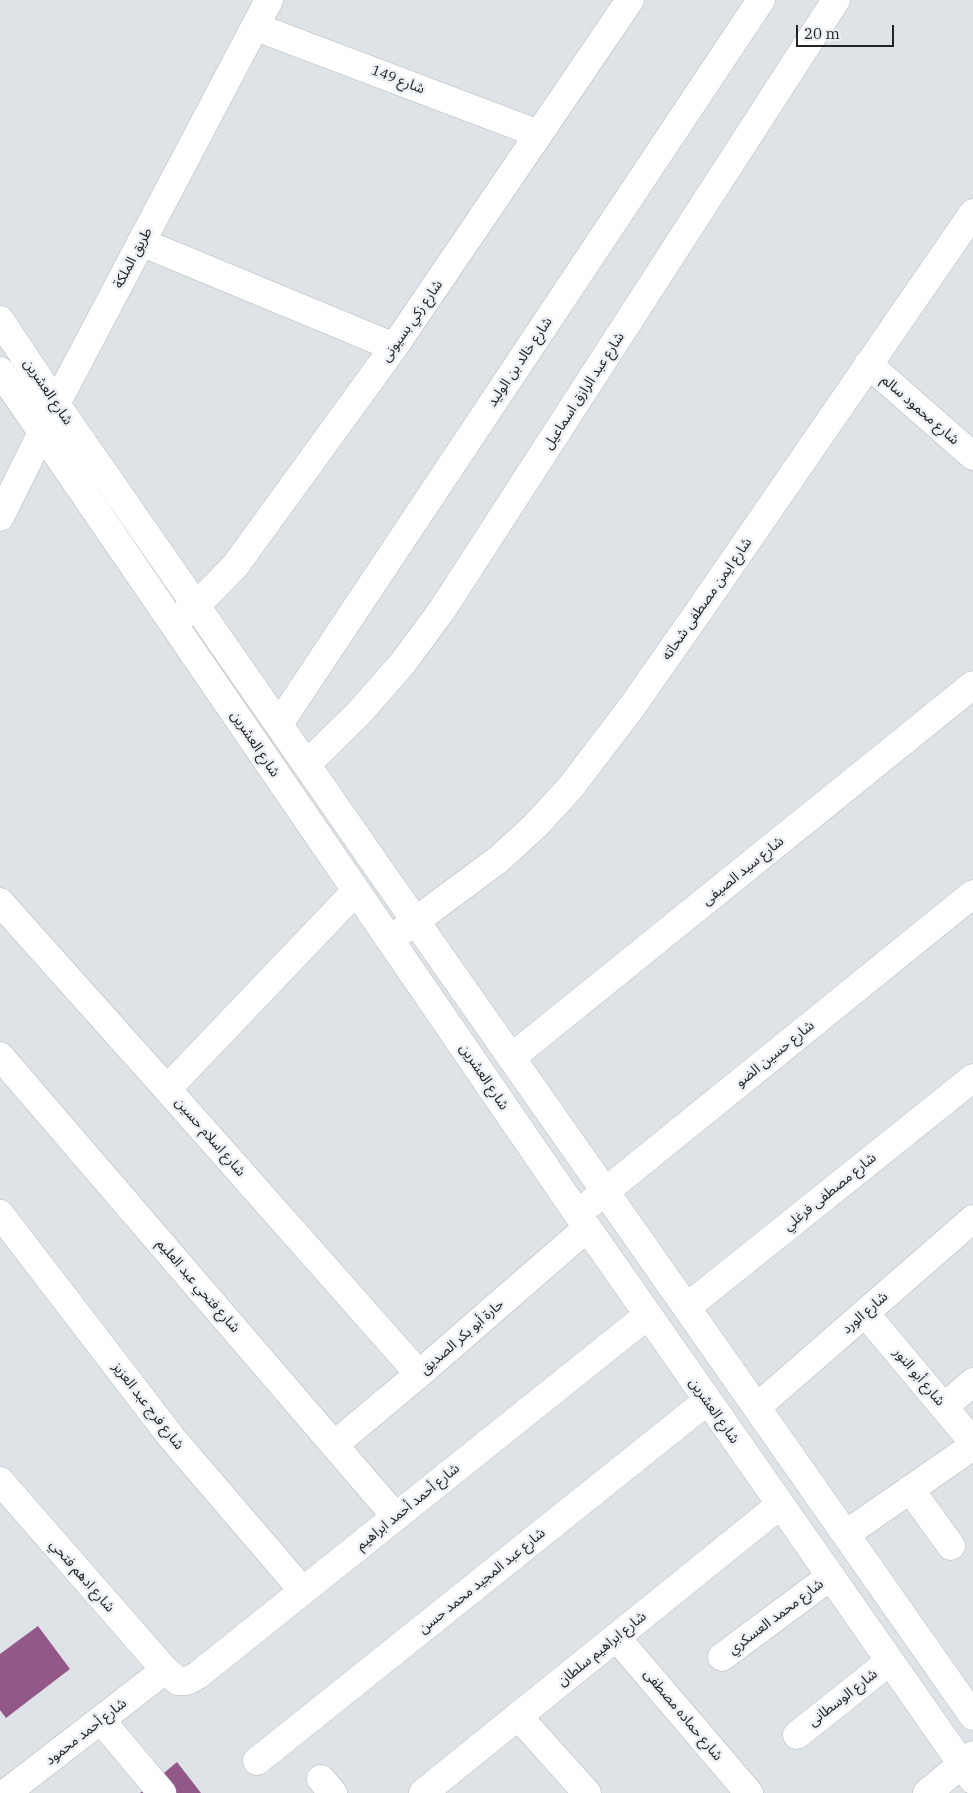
<!DOCTYPE html>
<meta charset="utf-8">
<style>
body{margin:0}
#map{position:relative;width:973px;height:1793px;overflow:hidden;background:#dee3e8;font-family:"IBM Plex Serif",serif}
canvas{display:block}
.scale{position:absolute;left:796px;top:25px;width:98px;height:22px;box-sizing:border-box;border:2px solid #212325;border-top:0;padding-left:6px;font-size:15px;line-height:18px;white-space:nowrap;color:#212325;-webkit-text-stroke:4px #ecf0f5;paint-order:stroke}
</style>
<div id="map">
<canvas width="973" height="1793"></canvas>
<div class="scale">20 m</div>
</div>
<script>
const context = document.querySelector('canvas').getContext('2d');
context.lineJoin = 'round';
function fill(path, color) {
  context.fillStyle = color;
  context.fill(path, 'evenodd');
}
function toPath(rows) {
  const path = new Path2D();
  for (const r of rows) {
    path.moveTo(r[0], r[1]);
    for (let i = 2; i < r.length; i += 2) path.lineTo(r[i], r[i + 1]);
  }
  return path;
}
function trace(path, color, width, dash) {
  context.strokeStyle = color;
  context.lineWidth = width;
  context.lineCap = dash ? 'butt' : 'round';
  context.setLineDash(dash || []);
  context.stroke(path);
}
function write(font, color, halo, rows, align = 'center') {
  context.font = font + ' "IBM Plex Serif","Noto Sans Arabic",serif';
  context.lineWidth = 5;
  context.setLineDash([]);
  context.textBaseline = 'middle';
  context.strokeStyle = halo;
  context.fillStyle = color;
  for (const [text, x, y, turn = 0] of rows) {
    context.save();
    context.translate(x, y);
    context.rotate((+turn || 0) * Math.PI / 180);
    context.textAlign = isNaN(turn) ? turn : align;
    if (halo) context.strokeText(text, 0, 0);
    context.fillText(text, 0, 0);
    context.restore();
  }
}
const building = toPath([
 [38,1626,70,1669,6,1718,0,1710,0,1654],
 [177,1762,201,1793,140,1793]
]);
const minor = toPath([
 [256,27,539,134],
 [141,242,394,347],
 [0,320,56,404,379,869,973,1716],
 [868,364,973,456],
 [0,371,577,1213,973,1780],
 [0,517,56,404,269,0],
 [181,616,196,606,235,566,394,347,630,0],
 [279,724,761,0],
 [307,764,358,714,402,664,442,610,836,0],
 [0,902,167,1089,419,1374],
 [402,931,499,859,535,826,570,788,631,708,701,608,973,213],
 [0,1056,396,1517],
 [512,1057,973,685],
 [167,1089,356,891],
 [591,1203,973,894],
 [0,1214,172,1438,303,1591],
 [687,1307,973,1078],
 [865,1313,973,1442],
 [757,1407,973,1219],
 [944,1407,973,1382],
 [334,1445,419,1374,587,1228],
 [0,1481,165,1670,178,1681,187,1681,198,1675,648,1315],
 [910,1489,951,1546],
 [846,1534,973,1446],
 [616,1637,749,1793],
 [722,1657,831,1576],
 [518,1716,587,1793],
 [101,1720,162,1793],
 [797,1735,890,1661],
 [257,1761,707,1401],
 [321,1779,333,1793],
 [6,1793,165,1670],
 [423,1793,780,1505],
 [927,1793,973,1755]
]);
const streetNames = [
 ["شارع 149",398,80,21],
 ["طريق الملكة",133,258,-62],
 ["شارع زكي بسيونى",412,321,-55],
 ["شارع خالد بن الوليد",520,362,-56],
 ["شارع عبد الرازق اسماعيل",584,391,-57],
 ["شارع العشرين",48,392,56],
 ["شارع محمود سالم",920,410,41],
 ["شارع ايمن مصطفى شحاته",707,599,-55],
 ["شارع العشرين",255,744,56],
 ["شارع سيد الصيفى",743,871,-39],
 ["شارع حسين الضو",775,1054,-39],
 ["شارع العشرين",484,1077,56],
 ["شارع اسلام حسين",210,1137,49],
 ["شارع مصطفى فرغلي",830,1192,-39],
 ["شارع فتحي عبد العليم",198,1286,49],
 ["شارع الورد",865,1313,-41],
 ["حارة أبو بكر الصديق",462,1337,-41],
 ["شارع أبو النور",919,1377,50],
 ["شارع فرج عبد العزيز",148,1406,52],
 ["شارع العشرين",714,1411,55],
 ["شارع أحمد أحمد ابراهيم",408,1507,-39],
 ["شارع ادهم فتحي",82,1576,49],
 ["شارع عبد المجيد محمد حسن",482,1581,-39],
 ["شارع محمد العسكري",776,1617,-37],
 ["شارع ابراهيم سلطان",602,1649,-39],
 ["شارع الوسطانى",843,1698,-38],
 ["شارع حماده مصطفى",683,1715,50],
 ["شارع أحمد محمود",86,1732,-38]
];
fill(building, '#925988');
trace(minor, '#b5b9be', 29);
trace(minor, '#fff', 28);
write('14px', '#212325', '#ecf0f5', streetNames);
</script>
